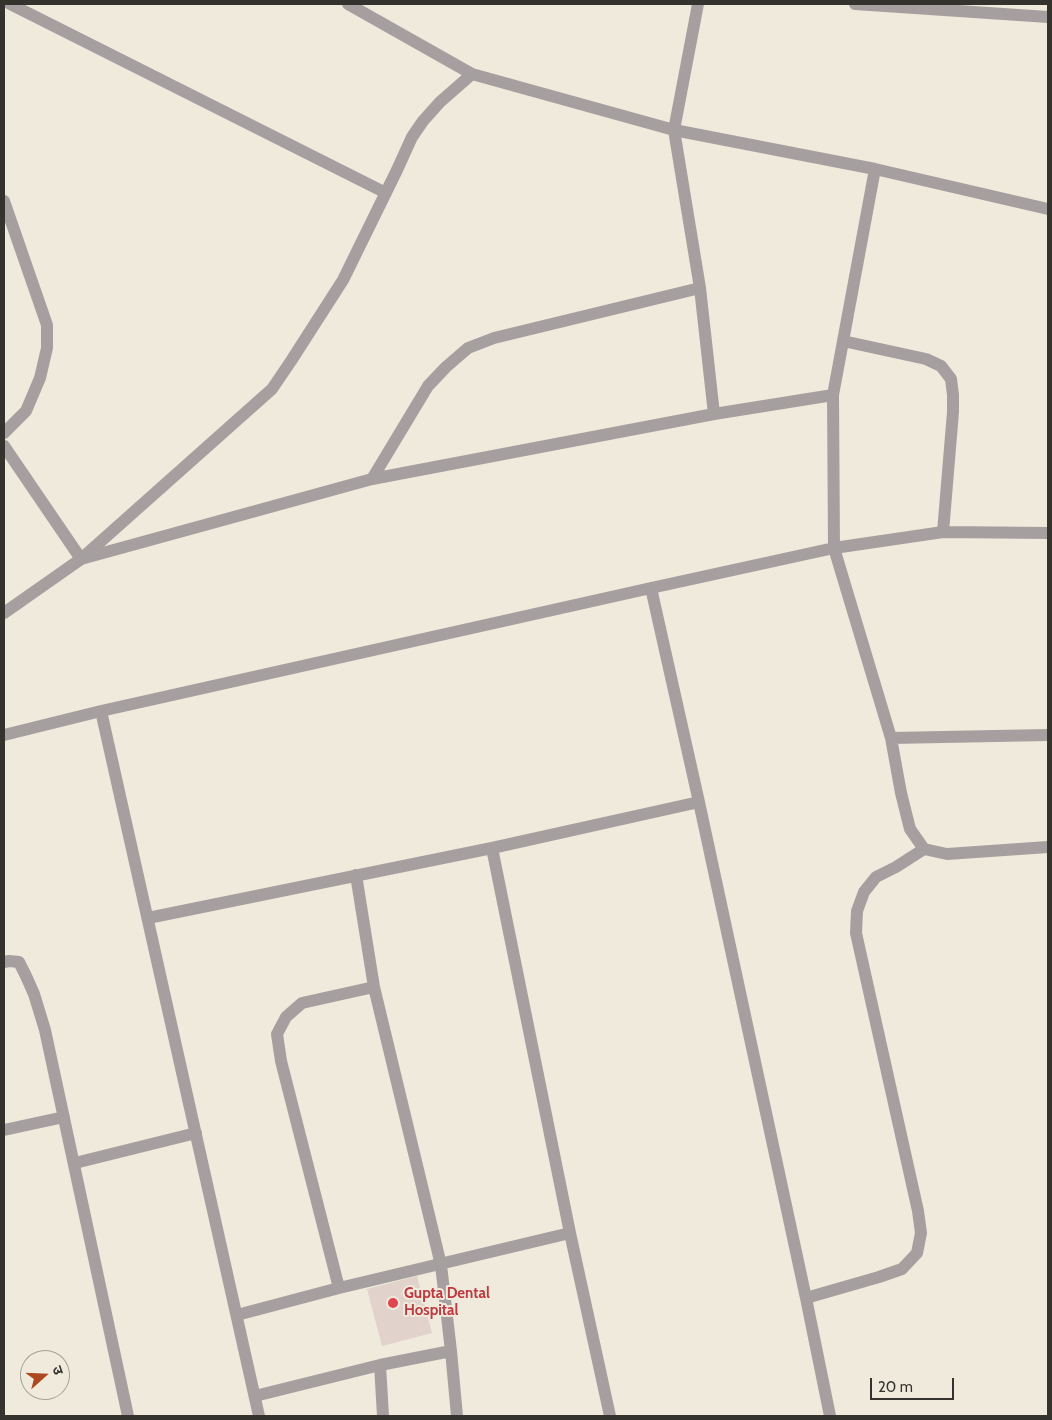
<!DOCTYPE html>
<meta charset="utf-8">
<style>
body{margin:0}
#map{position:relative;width:1052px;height:1420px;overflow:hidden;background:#efeadc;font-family:Cabin,"Noto Sans Devanagari",sans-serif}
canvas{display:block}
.frame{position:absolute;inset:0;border:5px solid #35332e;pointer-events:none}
.north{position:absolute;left:20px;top:1350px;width:50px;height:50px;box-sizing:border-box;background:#efeadc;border:1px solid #a5a196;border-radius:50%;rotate:70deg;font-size:14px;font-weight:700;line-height:20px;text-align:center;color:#35332e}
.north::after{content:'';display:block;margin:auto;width:18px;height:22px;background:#ae481e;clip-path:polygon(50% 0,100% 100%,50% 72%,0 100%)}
.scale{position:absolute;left:870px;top:1378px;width:84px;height:22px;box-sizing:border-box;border:2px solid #35332e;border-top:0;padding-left:6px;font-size:15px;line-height:18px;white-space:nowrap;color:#35332e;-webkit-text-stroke:4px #efeadc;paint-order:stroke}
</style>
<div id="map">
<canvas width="1052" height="1420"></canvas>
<div class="frame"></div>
<div class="north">उ</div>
<div class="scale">20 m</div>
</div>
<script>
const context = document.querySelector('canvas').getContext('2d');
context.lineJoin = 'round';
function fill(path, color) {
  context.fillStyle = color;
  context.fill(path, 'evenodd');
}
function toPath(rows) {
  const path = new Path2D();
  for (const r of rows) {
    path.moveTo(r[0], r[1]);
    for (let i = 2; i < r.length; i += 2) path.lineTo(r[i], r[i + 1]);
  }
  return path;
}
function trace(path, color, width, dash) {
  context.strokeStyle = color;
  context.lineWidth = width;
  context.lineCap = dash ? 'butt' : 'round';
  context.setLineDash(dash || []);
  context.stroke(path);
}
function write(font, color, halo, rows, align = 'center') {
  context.font = font + ' Cabin,sans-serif';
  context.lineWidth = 4;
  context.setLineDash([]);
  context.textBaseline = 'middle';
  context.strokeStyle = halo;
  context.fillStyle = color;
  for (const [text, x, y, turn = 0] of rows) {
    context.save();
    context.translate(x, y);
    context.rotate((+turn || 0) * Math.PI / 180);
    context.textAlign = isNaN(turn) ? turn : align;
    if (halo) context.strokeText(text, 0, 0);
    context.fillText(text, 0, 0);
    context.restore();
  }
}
const building = toPath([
 [417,1276,432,1333,382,1346,367,1289]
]);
const minor = toPath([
 [10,4,386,193],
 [348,4,472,74,674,130,875,169,1048,209],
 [698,4,674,130,700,288,714,414],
 [855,4,1048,17],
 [875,169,833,395,834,548,891,738,901,793,910,829,924,849,947,854,1048,847],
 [4,201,47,325,47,348,40,378,26,411,4,433],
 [843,341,926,359,941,366,951,379,953,395,953,412,943,532],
 [4,446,81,559,372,479,714,414,833,395],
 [372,479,428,386,446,367,468,348,494,338,700,288],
 [651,588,834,548,943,532,1048,533],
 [4,613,81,559,272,389,291,361,343,280,397,170,412,137,423,121,440,102,472,74],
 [101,711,259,1416],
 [4,735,101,711,651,588,699,802,806,1298,830,1416],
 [891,738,1048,735],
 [492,848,570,1233,610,1416],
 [356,875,374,987,441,1265,451,1351,457,1416],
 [148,918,492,848,699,802],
 [4,962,9,961,19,962,26,976,34,994,45,1030,128,1416],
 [4,1130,64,1117],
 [75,1163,196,1133],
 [339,1288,281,1061,277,1034,286,1017,302,1003,374,987],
 [806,1298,879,1277,902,1269,917,1253,921,1233,918,1211,856,933,857,911,864,892,876,877,896,867,924,849],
 [237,1315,339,1288,570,1233],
 [380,1365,383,1416],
 [255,1396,380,1365,451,1351]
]);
const markers = [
 [393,1303,6,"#e0444e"]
];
const healthNames = [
 ["Gupta Dental",404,1294],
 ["Hospital",404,1311]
];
fill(building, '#e1d2cb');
trace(minor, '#a69fa0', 12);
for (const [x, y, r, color] of markers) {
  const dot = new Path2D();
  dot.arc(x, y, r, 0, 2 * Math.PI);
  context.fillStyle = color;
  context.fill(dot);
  trace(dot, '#efeadc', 2);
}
write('bold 15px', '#be3a42', '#efeadc', healthNames, 'left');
</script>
